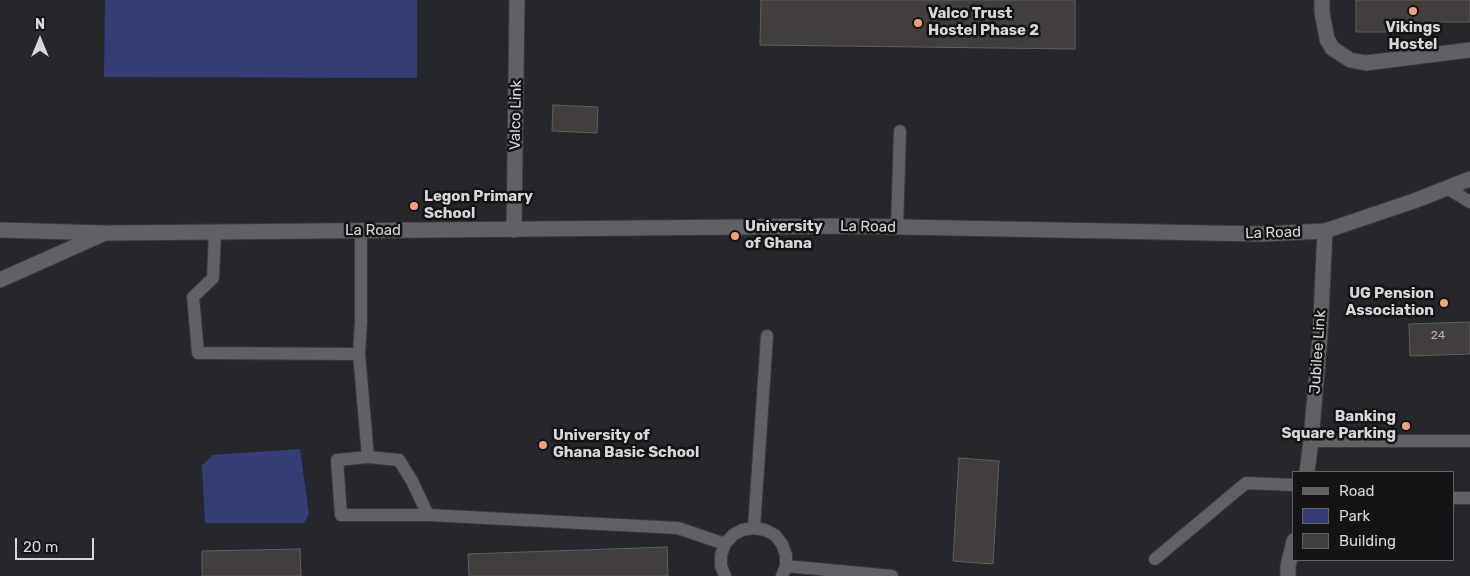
<!DOCTYPE html>
<style>
body{margin:0}
#map{position:relative;width:1470px;height:576px;overflow:hidden;background:#1d1d20;font-family:Rubik,sans-serif}
canvas{display:block}
.legend{position:absolute;left:1292px;top:471px;width:162px;height:90px;box-sizing:border-box;background:#141416;border:1px solid #626264;margin:0;padding:6px 9px;list-style:none;font-size:15px;color:#d6d7d8}
.legend li{display:flex;align-items:center;gap:10px;height:25px}
.legend b{width:25px;border:1px solid #626264}
.north{position:absolute;left:15px;top:15px;width:50px;height:50px;-webkit-text-stroke:4px #141416;paint-order:stroke;rotate:0deg;font-size:14px;font-weight:700;line-height:20px;text-align:center;color:#d6d7d8}
.north::after{content:'';display:block;margin:auto;width:18px;height:22px;background:#d6d7d8;clip-path:polygon(50% 0,100% 100%,50% 72%,0 100%)}
.scale{position:absolute;left:15px;top:538px;width:79px;height:22px;box-sizing:border-box;border:2px solid #d6d7d8;border-top:0;padding-left:6px;font-size:15px;line-height:18px;white-space:nowrap;color:#d6d7d8;-webkit-text-stroke:4px #141416;paint-order:stroke}
</style>
<div id="map">
<canvas width="1470" height="576"></canvas>
<ul class="legend">
<li><b style="height:6px;background:#606164"></b>Road</li>
<li><b style="height:14px;background:#353e74"></b>Park</li>
<li><b style="height:14px;background:#413e3d"></b>Building</li>
</ul>
<div class="north">N</div>
<div class="scale">20 m</div>
</div>
<script>
const context = document.querySelector('canvas').getContext('2d');
context.lineJoin = 'round';
function fill(path, color) {
  context.fillStyle = color;
  context.fill(path, 'evenodd');
}
function toPath(rows) {
  const path = new Path2D();
  for (const r of rows) {
    path.moveTo(r[0], r[1]);
    for (let i = 2; i < r.length; i += 2) path.lineTo(r[i], r[i + 1]);
  }
  return path;
}
function trace(path, color, width, dash) {
  context.strokeStyle = color;
  context.lineWidth = width;
  context.lineCap = dash ? 'butt' : 'round';
  context.setLineDash(dash || []);
  context.stroke(path);
}
function write(font, color, halo, rows, align = 'center') {
  context.font = font + ' Rubik,sans-serif';
  context.lineWidth = 5;
  context.setLineDash([]);
  context.textBaseline = 'middle';
  context.strokeStyle = halo;
  context.fillStyle = color;
  for (const [text, x, y, turn = 0] of rows) {
    context.save();
    context.translate(x, y);
    context.rotate((+turn || 0) * Math.PI / 180);
    context.textAlign = isNaN(turn) ? turn : align;
    if (halo) context.strokeText(text, 0, 0);
    context.fillText(text, 0, 0);
    context.restore();
  }
}
const built = toPath([
 [0,0,1470,0,1470,576,0,576],
 [1294,472,1454,472,1454,560,1294,560]
]);
const green = toPath([
 [105,0,417,0,417,78,104,77],
 [300,449,309,514,304,523,205,523,202,466,212,455]
]);
const building = toPath([
 [761,0,1075,0,1075,49,760,45,761,0],
 [1356,0,1470,0,1470,22,1427,22,1427,32,1356,32,1356,0],
 [553,105,598,107,597,133,552,131,553,105],
 [1470,322,1470,354,1410,356,1409,324,1470,322],
 [959,458,999,461,993,564,953,561,959,458],
 [667,547,668,576,469,576,468,554,667,547],
 [300,549,301,576,202,576,202,551,300,549]
]);
const service = toPath([
 [1447,188,1470,202],
 [897,227,900,131],
 [215,232,213,278,193,297,198,353,359,354,368,457],
 [359,354,361,321,361,231],
 [1311,441,1470,441],
 [368,457,399,460,412,481,428,515,341,515,337,460,368,457],
 [1454,498,1470,498],
 [428,515,678,528,725,544],
 [754,528,767,336],
 [1155,559,1246,483,1294,485],
 [786,566,892,576],
 [725,576,721,566,721,555,725,544,733,535,742,530,754,528,765,530,775,535,782,544,786,555,786,566,782,576]
]);
const minor = toPath([
 [1322,0,1322,12,1327,39,1332,48,1350,60,1366,63,1470,50],
 [514,230,517,0],
 [1307,472,1311,441,1320,336,1325,231],
 [1288,576,1288,566,1294,541]
]);
const tertiary = toPath([
 [0,230,106,233,215,232,850,226,1262,234,1325,231,1414,201,1470,179],
 [0,280,103,234]
]);
const markers = [
 [1413,11,5,"#f1a17b"],
 [918,23,5,"#f1a17b"],
 [414,206,5,"#f1a17b"],
 [735,236,5,"#f1a17b"],
 [1444,303,5,"#f1a17b"],
 [1406,426,5,"#f1a17b"],
 [543,445,5,"#f1a17b"]
];
const numberNames = [
 ["24",1438,336]
];
const poiNames = [
 ["Valco Trust",928,14],
 ["Hostel Phase 2",928,31],
 ["Vikings",1413,28,"center"],
 ["Hostel",1413,45,"center"],
 ["Legon Primary",424,197],
 ["School",424,214],
 ["University",745,227],
 ["of Ghana",745,244],
 ["UG Pension",1434,294,"right"],
 ["Association",1434,311,"right"],
 ["Banking",1396,417,"right"],
 ["Square Parking",1396,434,"right"],
 ["University of",553,436],
 ["Ghana Basic School",553,453]
];
const streetNames = [
 ["Valco Link",516,115,-89],
 ["La Road",868,227,1],
 ["La Road",373,231],
 ["La Road",1273,233,-2],
 ["Jubilee Link",1318,352,-86]
];
fill(built, '#25272d');
fill(green, '#353e74');
fill(building, '#413e3d');
trace(building, '#615f5d', 1);
trace(service, '#393a3b', 14);
trace(minor, '#393a3b', 17);
trace(tertiary, '#393a3b', 17);
trace(service, '#606164', 12);
trace(minor, '#606164', 15);
trace(tertiary, '#606164', 15);
for (const [x, y, r, color] of markers) {
  const dot = new Path2D();
  dot.arc(x, y, r, 0, 2 * Math.PI);
  context.fillStyle = color;
  context.fill(dot);
  trace(dot, '#141416', 2);
}
write('12px', '#b1b1b1', null, numberNames);
write('bold 15px', '#d6d7d8', '#141416', poiNames, 'left');
write('15px', '#d6d7d8', '#141416', streetNames);
</script>
